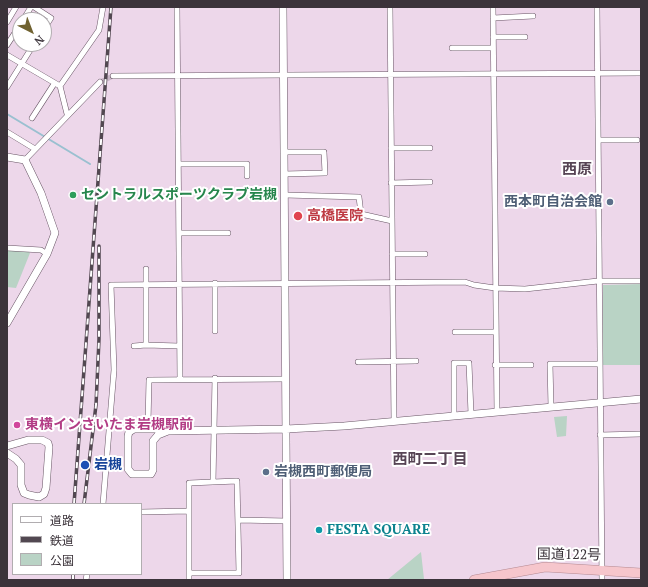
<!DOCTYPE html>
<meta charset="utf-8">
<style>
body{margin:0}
#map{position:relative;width:648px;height:587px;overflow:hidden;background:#edd7ea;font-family:"PT Serif","Noto Sans JP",serif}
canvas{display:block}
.frame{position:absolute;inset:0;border:8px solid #3b333a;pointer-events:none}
.legend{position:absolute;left:12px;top:503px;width:130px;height:72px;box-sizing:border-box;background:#fff;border:1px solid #b1adb0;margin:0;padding:5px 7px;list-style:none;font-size:12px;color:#3b333a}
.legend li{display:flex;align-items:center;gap:8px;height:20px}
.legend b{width:20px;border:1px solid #b1adb0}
.north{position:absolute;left:12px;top:12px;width:40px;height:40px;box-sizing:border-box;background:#fff;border:1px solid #b1adb0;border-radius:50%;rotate:138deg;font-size:11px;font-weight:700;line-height:16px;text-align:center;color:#3b333a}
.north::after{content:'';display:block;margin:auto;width:14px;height:18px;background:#706230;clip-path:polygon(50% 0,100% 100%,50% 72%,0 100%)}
</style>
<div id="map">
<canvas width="648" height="587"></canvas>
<div class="frame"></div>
<ul class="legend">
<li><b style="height:5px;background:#fff"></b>道路</li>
<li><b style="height:5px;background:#524851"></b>鉄道</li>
<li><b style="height:11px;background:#b9d3c5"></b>公園</li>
</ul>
<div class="north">N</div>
</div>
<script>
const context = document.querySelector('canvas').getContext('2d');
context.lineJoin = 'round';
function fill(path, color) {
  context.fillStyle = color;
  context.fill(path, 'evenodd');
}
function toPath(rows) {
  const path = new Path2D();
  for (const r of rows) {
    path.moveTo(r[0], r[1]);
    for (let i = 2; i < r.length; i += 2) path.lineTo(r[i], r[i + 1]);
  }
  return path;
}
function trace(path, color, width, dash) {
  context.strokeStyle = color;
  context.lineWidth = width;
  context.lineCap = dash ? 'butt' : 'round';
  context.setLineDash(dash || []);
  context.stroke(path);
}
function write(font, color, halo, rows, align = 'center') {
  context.font = font + ' "PT Serif","Noto Sans JP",serif';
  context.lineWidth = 4;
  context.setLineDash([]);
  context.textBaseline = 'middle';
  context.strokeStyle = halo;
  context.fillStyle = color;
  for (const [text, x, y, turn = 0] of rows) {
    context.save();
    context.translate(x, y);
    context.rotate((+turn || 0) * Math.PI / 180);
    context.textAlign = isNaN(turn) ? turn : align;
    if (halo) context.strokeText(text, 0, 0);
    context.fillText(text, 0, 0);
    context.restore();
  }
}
const green = toPath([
 [7,250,28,251,30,253,16,288,7,287],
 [641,284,641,365,602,365,603,285],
 [567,416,566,436,557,437,554,417],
 [421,552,424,579,387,580]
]);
const stream = toPath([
 [7,114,90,164]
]);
const minorTunnel = toPath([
 [100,82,113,76]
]);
const minor = toPath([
 [34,7,51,18,44,29],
 [177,7,180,380],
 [390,7,394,421],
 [493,7,497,412],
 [597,7,602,580],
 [493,18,533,16],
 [23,20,31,7],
 [7,22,16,7],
 [493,37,525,37],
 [7,45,20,25],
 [452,48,493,48],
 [7,55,60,86,67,114],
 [113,76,641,73],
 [60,86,99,30,103,7],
 [7,87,34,44],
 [32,118,54,84],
 [7,132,35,149],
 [599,140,637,140],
 [391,148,430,148],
 [284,152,324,152,325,173,284,174],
 [25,160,100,82],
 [179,164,247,164,247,176],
 [391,183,430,182],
 [285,195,359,197,361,214,392,221],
 [179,233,228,233],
 [7,248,41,250,47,254],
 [392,254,425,254],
 [146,269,146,345,179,346],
 [215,331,215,283],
 [455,332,495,332],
 [134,346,146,345],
 [358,362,416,361],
 [495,365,531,365],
 [551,407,550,364,600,364],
 [454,416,454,363,469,363,471,414],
 [148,423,149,380,285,379],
 [600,435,641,434],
 [213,482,215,378],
 [103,504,114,370,111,285,465,282,474,285,495,288,525,289,598,281,641,281],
 [141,512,189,511],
 [238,520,287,521],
 [189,573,239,573,237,481,189,483,189,580],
 [86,580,87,574]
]);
const tertiary = toPath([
 [283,7,287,580],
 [7,157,25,160,41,193,55,233,47,254,7,323],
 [168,431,158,435,153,441,153,470,151,474,132,474,128,469,128,436,129,432,134,429,161,429,168,431,286,429,344,426,641,399],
 [7,446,28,440,42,440,48,443,49,447,46,488,44,494,39,497,29,495,24,493,21,485,21,465,16,459,7,453]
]);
const trunk = toPath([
 [474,580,545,567,641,573]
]);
const rail = toPath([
 [74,504,111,7],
 [84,504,96,405,99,339,99,246],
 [73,580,73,574]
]);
const markers = [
 [73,195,4,"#2e9e5b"],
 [610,202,4,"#5c6f8a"],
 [298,216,5,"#e0444e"],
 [17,425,4,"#d1479c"],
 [85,465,5,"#1a4fb4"],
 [266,472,4,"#5c6f8a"],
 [319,530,4,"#0f9aa8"]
];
const leisureNames = [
 ["セントラルスポーツクラブ岩槻",81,195]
];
const serviceNames = [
 ["西本町自治会館",602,202],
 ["岩槻西町郵便局",274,472,"left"]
];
const healthNames = [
 ["高橋医院",307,216]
];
const hotelNames = [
 ["東横インさいたま岩槻駅前",25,425]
];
const transitNames = [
 ["岩槻",94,465]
];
const cultureNames = [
 ["FESTA SQUARE",327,530]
];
const streetNames = [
 ["国道122号",569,555,1]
];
const neighbourhoodNames = [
 ["西原",577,170],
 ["西町二丁目",430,460]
];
fill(green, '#b9d3c5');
trace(stream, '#9ac0d0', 2);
trace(minorTunnel, '#c9b6c7', 5, [5, 2.5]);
trace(minor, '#685565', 6);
trace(tertiary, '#685565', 8);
trace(trunk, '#b38991', 10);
trace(minor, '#fff', 5);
trace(tertiary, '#fff', 7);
trace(trunk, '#f6c6cc', 9);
trace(rail, '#524851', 3.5);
trace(rail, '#fff', 2, [6]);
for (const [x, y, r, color] of markers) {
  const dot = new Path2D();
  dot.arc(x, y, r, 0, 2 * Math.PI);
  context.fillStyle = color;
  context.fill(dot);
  trace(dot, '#fff', 1.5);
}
write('bold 14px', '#27864d', '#fff', leisureNames, 'left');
write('bold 14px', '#4e5e75', '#fff', serviceNames, 'right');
write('bold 14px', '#be3a42', '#fff', healthNames, 'left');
write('bold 14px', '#b23c85', '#fff', hotelNames, 'left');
write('bold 14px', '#164399', '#fff', transitNames, 'left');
write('bold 14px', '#0d838f', '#fff', cultureNames, 'left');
write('14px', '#3b333a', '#fff', streetNames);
write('bold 15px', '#574555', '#fff', neighbourhoodNames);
</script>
